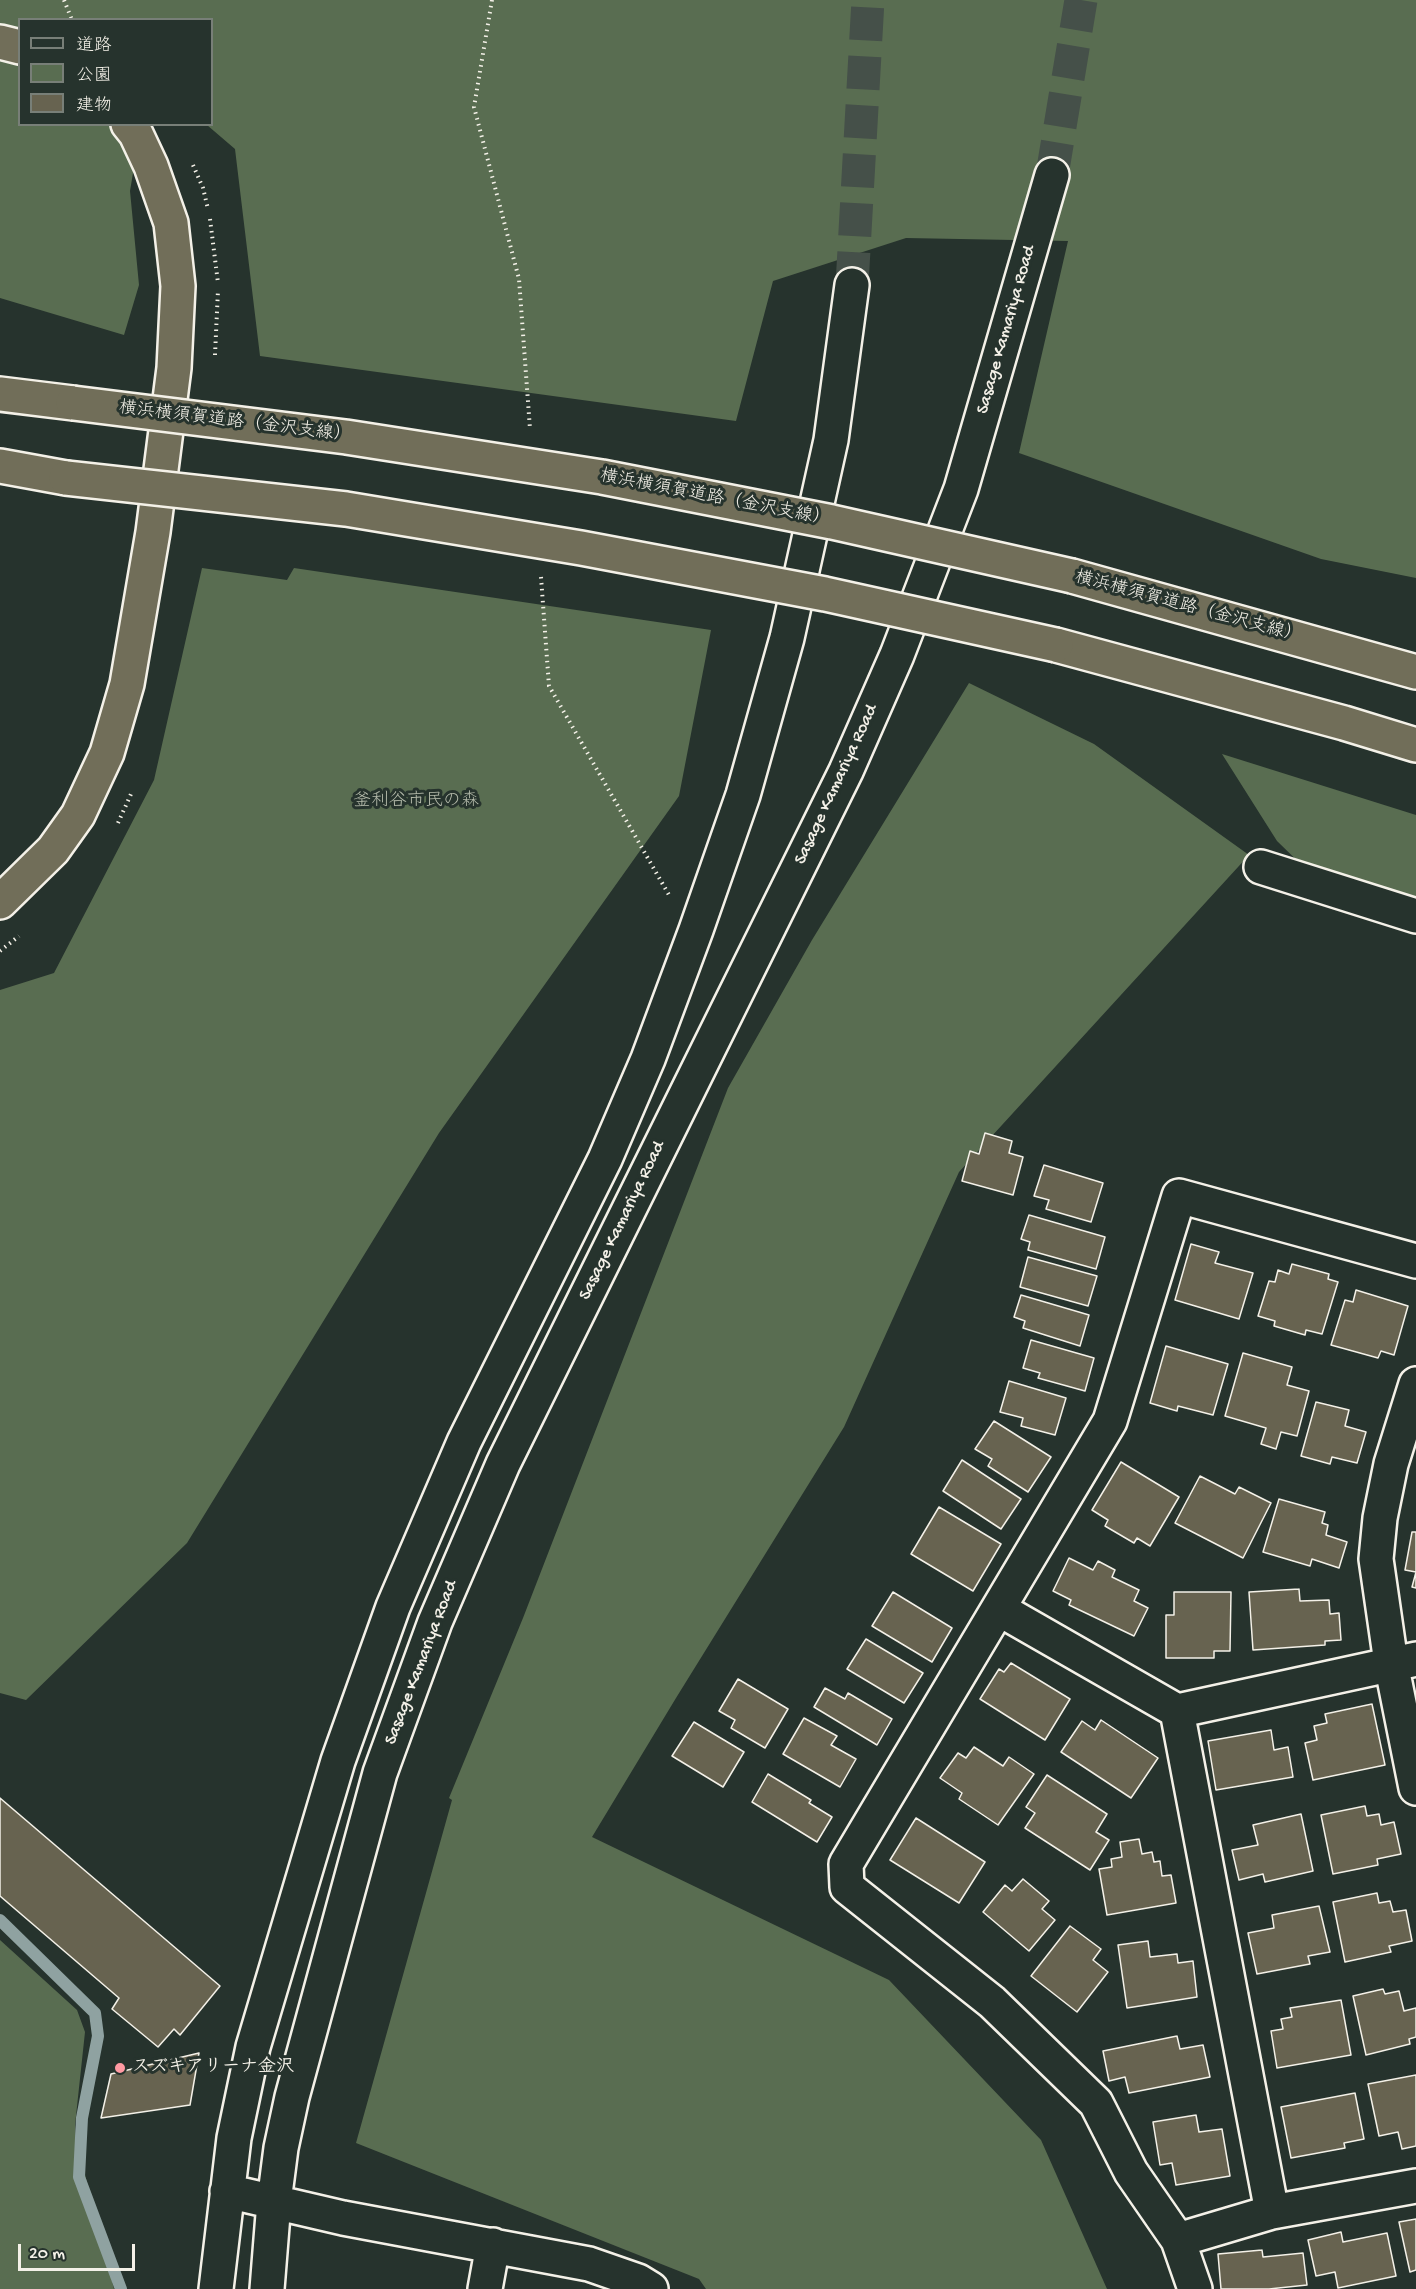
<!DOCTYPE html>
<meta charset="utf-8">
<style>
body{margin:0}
#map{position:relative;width:1416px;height:2289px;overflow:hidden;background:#26332d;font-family:"Gochi Hand","Klee One",sans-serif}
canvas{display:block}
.legend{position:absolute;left:18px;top:18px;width:195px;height:108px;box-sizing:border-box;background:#26332d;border:2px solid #787f78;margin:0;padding:8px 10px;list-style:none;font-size:18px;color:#f4f1e8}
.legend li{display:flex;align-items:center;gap:12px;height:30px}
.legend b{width:30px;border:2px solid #787f78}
.scale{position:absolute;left:18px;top:2244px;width:117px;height:27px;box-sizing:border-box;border:3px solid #f4f1e8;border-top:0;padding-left:8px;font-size:18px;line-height:21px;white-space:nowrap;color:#f4f1e8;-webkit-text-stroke:4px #26332d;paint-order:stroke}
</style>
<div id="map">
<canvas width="1416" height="2289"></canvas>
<ul class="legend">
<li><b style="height:8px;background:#26332d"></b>道路</li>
<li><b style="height:16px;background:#596d51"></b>公園</li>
<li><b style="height:16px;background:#676350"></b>建物</li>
</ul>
<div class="scale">20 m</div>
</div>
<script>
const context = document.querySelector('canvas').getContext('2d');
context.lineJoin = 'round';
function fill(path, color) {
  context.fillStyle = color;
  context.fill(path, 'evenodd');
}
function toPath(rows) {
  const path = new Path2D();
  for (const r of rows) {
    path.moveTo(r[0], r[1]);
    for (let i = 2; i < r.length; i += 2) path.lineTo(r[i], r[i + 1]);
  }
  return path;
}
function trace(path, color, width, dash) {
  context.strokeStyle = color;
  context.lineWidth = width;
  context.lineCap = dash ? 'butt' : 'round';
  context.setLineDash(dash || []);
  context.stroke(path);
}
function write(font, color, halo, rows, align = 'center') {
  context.font = font + ' "Gochi Hand","Klee One",sans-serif';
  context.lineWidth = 6;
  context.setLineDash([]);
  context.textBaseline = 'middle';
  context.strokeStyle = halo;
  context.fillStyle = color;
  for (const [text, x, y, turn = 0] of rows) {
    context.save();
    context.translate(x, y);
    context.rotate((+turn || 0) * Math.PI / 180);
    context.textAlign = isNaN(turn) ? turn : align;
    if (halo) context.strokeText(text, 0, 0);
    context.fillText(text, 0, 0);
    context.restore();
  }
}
const green = toPath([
 [0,0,1416,0,1416,578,1321,559,1019,453,1068,241,906,238,773,281,736,421,260,356,235,149,207,125,212,124,212,20,20,20,20,124,141,125,130,191,139,285,124,335,0,298],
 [202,568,287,580,294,568,711,630,679,796,439,1133,187,1543,26,1700,0,1693,0,990,54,973,154,780],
 [969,683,1094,744,1249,855,959,1172,844,1427,676,1698,592,1837,889,1980,1041,2140,1107,2289,706,2289,699,2279,356,2143,452,1800,449,1798,523,1618,728,1088,812,940],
 [1222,754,1416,815,1416,910,1314,877,1277,841],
 [0,1940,77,2010,85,2032,75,2125,76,2139,114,2289,0,2289]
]);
const stream = toPath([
 [0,1920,95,2013,98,2036,82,2118,79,2177,121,2289]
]);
const building = toPath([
 [985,1133,1012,1141,1009,1153,1023,1157,1013,1195,962,1181,970,1151,979,1154,985,1133],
 [1044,1165,1103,1183,1091,1222,1046,1209,1049,1200,1034,1196,1044,1165],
 [1029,1215,1105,1237,1096,1269,1028,1250,1030,1242,1021,1239,1029,1215],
 [1191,1244,1219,1252,1215,1263,1253,1273,1239,1319,1175,1300,1191,1244],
 [1028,1257,1097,1276,1088,1306,1020,1287,1028,1257],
 [1292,1264,1329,1274,1328,1279,1338,1282,1322,1334,1306,1330,1305,1335,1274,1326,1275,1321,1258,1316,1269,1281,1275,1282,1278,1270,1289,1274,1292,1264],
 [1356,1290,1408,1306,1394,1355,1381,1351,1378,1358,1331,1345,1345,1300,1353,1302,1356,1290],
 [1021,1295,1089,1315,1080,1346,1023,1328,1025,1321,1014,1317,1021,1295],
 [1031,1340,1094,1358,1085,1391,1038,1378,1040,1373,1023,1368,1031,1340],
 [1166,1346,1228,1364,1213,1415,1178,1406,1177,1411,1150,1403,1166,1346],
 [1243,1353,1292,1367,1287,1385,1309,1391,1297,1436,1281,1432,1276,1449,1261,1444,1266,1428,1225,1416,1243,1353],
 [1009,1381,1066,1398,1055,1435,1021,1426,1023,1418,1000,1412,1009,1381],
 [1316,1402,1349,1410,1345,1426,1366,1432,1357,1463,1332,1457,1330,1464,1301,1456,1316,1402],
 [994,1421,1051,1457,1028,1492,988,1466,992,1459,975,1449,994,1421],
 [962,1460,1021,1499,1001,1529,943,1491,962,1460],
 [1121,1462,1179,1497,1150,1546,1137,1538,1134,1543,1105,1526,1108,1520,1092,1510,1121,1462],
 [1200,1476,1235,1494,1239,1487,1271,1503,1243,1558,1175,1523,1200,1476],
 [1279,1499,1325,1512,1322,1523,1328,1525,1326,1535,1347,1542,1339,1568,1312,1559,1310,1566,1263,1552,1279,1499],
 [939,1507,1001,1544,973,1591,911,1554,939,1507],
 [1412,1532,1416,1532,1416,1588,1412,1587,1416,1572,1405,1570,1412,1532],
 [1069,1558,1093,1570,1098,1561,1115,1570,1112,1577,1139,1590,1134,1601,1148,1608,1134,1636,1069,1605,1071,1600,1053,1591,1069,1558],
 [1299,1589,1300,1601,1329,1600,1330,1614,1339,1613,1341,1640,1325,1641,1325,1645,1253,1650,1249,1592,1299,1589],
 [893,1592,952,1628,932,1662,872,1626,893,1592],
 [1174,1592,1231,1592,1230,1651,1214,1651,1214,1658,1166,1658,1166,1615,1174,1615,1174,1592],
 [866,1639,923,1673,904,1703,847,1669,866,1639],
 [1011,1663,1070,1699,1045,1740,980,1699,999,1669,1004,1672,1011,1663],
 [738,1679,788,1709,765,1748,731,1728,735,1720,719,1711,738,1679],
 [825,1688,845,1699,848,1693,892,1719,877,1745,814,1707,825,1688],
 [1372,1704,1385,1765,1313,1780,1305,1743,1317,1740,1314,1726,1327,1723,1325,1714,1372,1704],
 [804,1718,837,1736,831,1745,856,1759,840,1787,783,1754,804,1718],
 [1101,1720,1158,1758,1131,1798,1061,1752,1082,1721,1095,1730,1101,1720],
 [694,1722,744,1752,723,1787,672,1756,694,1722],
 [1271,1730,1274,1750,1288,1747,1293,1777,1216,1790,1208,1741,1271,1730],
 [974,1747,1003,1766,1009,1757,1034,1774,998,1825,959,1799,962,1793,940,1778,958,1753,966,1758,974,1747],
 [768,1774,811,1800,809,1803,832,1817,817,1842,752,1802,768,1774],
 [1047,1775,1107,1814,1096,1832,1109,1840,1090,1870,1025,1828,1035,1813,1026,1807,1047,1775],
 [0,1798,220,1986,180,2035,174,2029,158,2047,112,2009,119,1998,0,1896,0,1798],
 [1365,1806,1367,1816,1379,1814,1381,1825,1394,1822,1401,1854,1377,1859,1378,1865,1333,1874,1321,1815,1365,1806],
 [1301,1814,1313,1871,1265,1882,1263,1874,1239,1880,1232,1850,1258,1845,1253,1825,1301,1814],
 [916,1818,985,1862,959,1903,890,1860,916,1818],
 [1139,1839,1142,1854,1152,1852,1154,1862,1160,1861,1162,1876,1171,1875,1176,1903,1107,1915,1099,1869,1112,1867,1111,1859,1122,1857,1120,1842,1139,1839],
 [1023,1879,1049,1901,1042,1909,1055,1920,1029,1951,983,1912,1005,1885,1012,1891,1023,1879],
 [1377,1893,1379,1903,1390,1901,1393,1912,1406,1910,1412,1941,1389,1946,1391,1952,1345,1962,1333,1902,1377,1893],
 [1319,1906,1330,1952,1308,1956,1310,1964,1257,1974,1248,1933,1274,1928,1272,1915,1319,1906],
 [1070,1926,1101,1949,1093,1960,1108,1972,1077,2012,1031,1976,1070,1926],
 [1148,1941,1150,1957,1177,1954,1178,1963,1193,1961,1197,1997,1127,2008,1118,1945,1148,1941],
 [1383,1989,1385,1994,1399,1991,1404,2011,1416,2008,1416,2037,1409,2039,1410,2044,1366,2055,1353,1996,1383,1989],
 [1341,2000,1351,2055,1277,2068,1271,2031,1283,2029,1281,2019,1292,2017,1290,2008,1341,2000],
 [1177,2036,1180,2049,1203,2045,1210,2077,1129,2093,1125,2077,1109,2081,1103,2051,1177,2036],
 [199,2053,190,2105,101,2118,111,2074,199,2053],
 [1416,2075,1416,2146,1402,2149,1398,2132,1379,2136,1368,2084,1416,2075],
 [1355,2093,1364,2139,1344,2143,1345,2148,1291,2158,1281,2107,1355,2093],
 [1196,2115,1199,2132,1222,2129,1230,2176,1176,2185,1172,2163,1160,2165,1153,2122,1196,2115],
 [1416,2219,1416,2270,1410,2272,1399,2222,1416,2219],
 [1341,2232,1343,2242,1387,2233,1396,2276,1338,2288,1335,2272,1316,2276,1308,2240,1341,2232],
 [1262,2250,1263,2257,1303,2253,1307,2285,1269,2289,1221,2289,1218,2254,1262,2250]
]);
const minorTunnel = toPath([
 [1052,175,1081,0],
 [852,285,868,0]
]);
const path = toPath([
 [64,0,72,20],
 [492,0,474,107,519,279,530,429],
 [193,165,203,188,208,209],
 [210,219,218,283],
 [215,355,218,290],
 [541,577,549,686,669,895],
 [118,823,131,794],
 [0,951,19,936]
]);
const minor = toPath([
 [1261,867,1416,916],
 [1416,1384,1391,1464,1380,1518,1376,1559,1391,1663,1416,1788],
 [999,1609,1177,1711,1416,1659],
 [1177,1711,1272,2212],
 [227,2191,343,2218,589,2264,638,2281,651,2289],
 [1178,2240,1272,2212,1416,2186],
 [216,2289,234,2138,253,2047,338,1761,393,1607,464,1442,605,1159,648,1059,696,930,743,795,787,638,831,440,852,285],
 [267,2289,274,2202,281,2148,292,2097,380,1773,435,1622,503,1464,846,771,897,655,961,489,1052,175],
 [485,2289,493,2245],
 [1195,2289,1178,2240,1131,2172,1096,2103,992,2002,847,1887,846,1864,1110,1421,1179,1196,1416,1261]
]);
const highway = toPath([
 [0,42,20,47],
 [0,394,73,403],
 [0,466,66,478],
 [1072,576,1416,672],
 [1056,645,1344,723,1416,745],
 [0,902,53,850,78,815,107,753,127,684,153,532,174,368,178,286,171,223,151,166,136,134,128,124]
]);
const highwayBridge = toPath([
 [73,403,346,437,602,477,832,522,1072,576],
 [66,478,346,509,581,548,825,594,1056,645]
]);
const markers = [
 [120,2068,6,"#ff9aa2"]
];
const streetNames = [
 ["Sasage Kamariya Road",1007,330,-74],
 ["横浜横須賀道路（金沢支線）",235,423,7],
 ["横浜横須賀道路（金沢支線）",715,499,11],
 ["横浜横須賀道路（金沢支線）",1188,608,15],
 ["Sasage Kamariya Road",837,785,-65],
 ["Sasage Kamariya Road",623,1221,-64],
 ["Sasage Kamariya Road",422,1663,-69]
];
const parkNames = [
 ["釜利谷市民の森",416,802]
];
const poiNames = [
 ["スズキアリーナ金沢",132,2068]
];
fill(green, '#596d51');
trace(stream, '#8fa2a1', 12);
fill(building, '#676350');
trace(building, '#f4f1e8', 1.5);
trace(minorTunnel, '#455049', 33, [33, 16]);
trace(minor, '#f4f1e8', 38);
trace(highway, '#f4f1e8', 38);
trace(path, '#f4f1e8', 4, [1.5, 4.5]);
trace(minor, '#26332d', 33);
trace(highway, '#716e59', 33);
trace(highwayBridge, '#f4f1e8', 38, []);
trace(highwayBridge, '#716e59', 33);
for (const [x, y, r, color] of markers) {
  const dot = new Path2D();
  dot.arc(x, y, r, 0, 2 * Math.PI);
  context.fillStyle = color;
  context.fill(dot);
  trace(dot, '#26332d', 2);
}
write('18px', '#f4f1e8', '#26332d', streetNames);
write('18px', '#b6bcac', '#26332d', parkNames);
write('bold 18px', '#f4f1e8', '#26332d', poiNames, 'left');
</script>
